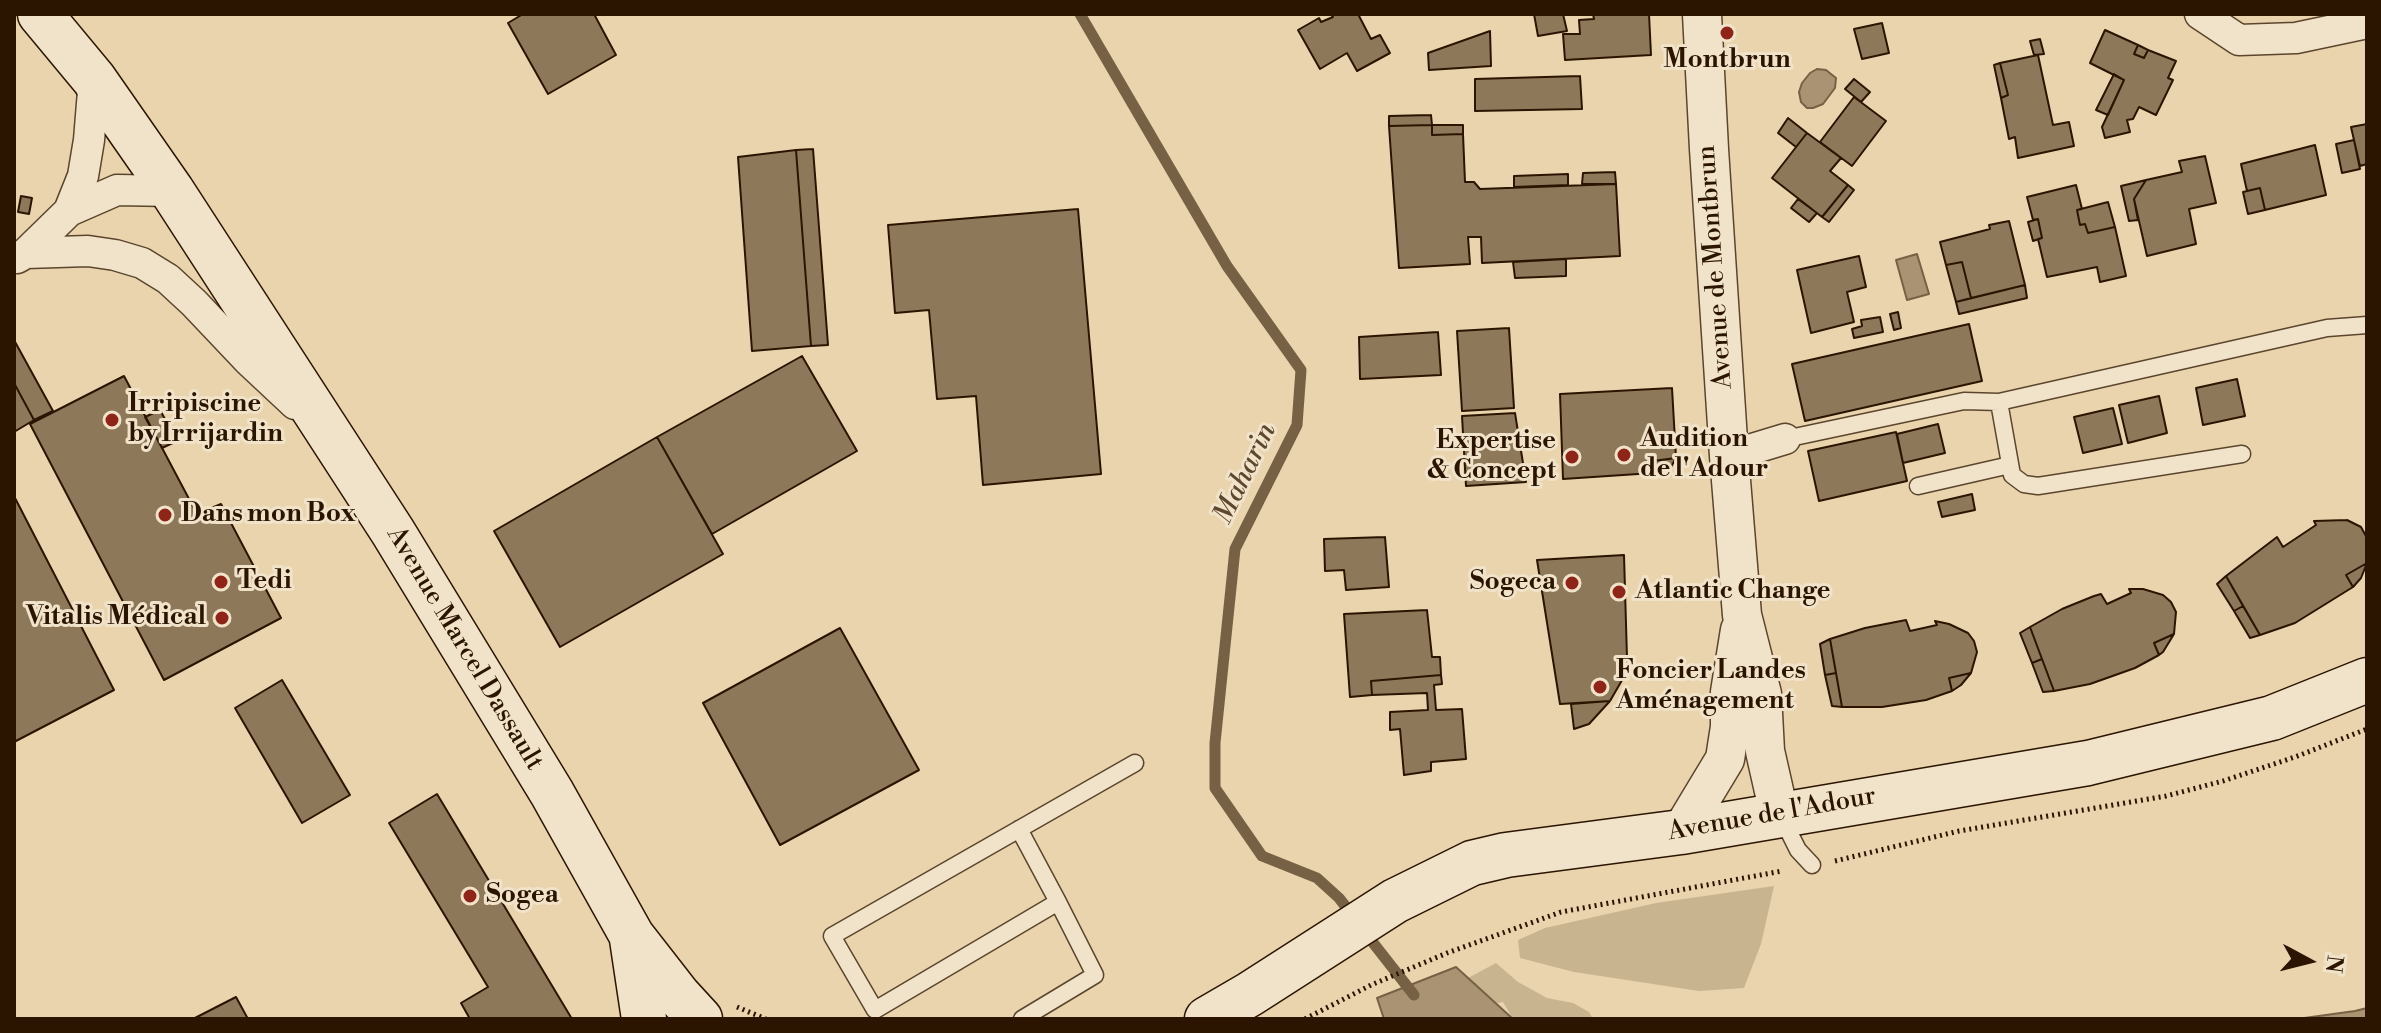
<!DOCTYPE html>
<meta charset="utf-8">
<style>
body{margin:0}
#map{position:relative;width:2381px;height:1033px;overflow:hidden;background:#e9d4ae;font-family:"Libre Bodoni",serif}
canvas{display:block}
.frame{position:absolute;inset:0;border:16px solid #2c1500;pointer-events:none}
.north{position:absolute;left:2269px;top:921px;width:80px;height:80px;-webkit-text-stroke:6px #f1e3ca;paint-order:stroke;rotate:97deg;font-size:22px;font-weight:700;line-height:32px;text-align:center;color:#2c1500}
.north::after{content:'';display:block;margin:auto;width:28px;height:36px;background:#2c1500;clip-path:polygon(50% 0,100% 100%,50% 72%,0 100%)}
</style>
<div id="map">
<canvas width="2381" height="1033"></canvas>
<div class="frame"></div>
<div class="north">N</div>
</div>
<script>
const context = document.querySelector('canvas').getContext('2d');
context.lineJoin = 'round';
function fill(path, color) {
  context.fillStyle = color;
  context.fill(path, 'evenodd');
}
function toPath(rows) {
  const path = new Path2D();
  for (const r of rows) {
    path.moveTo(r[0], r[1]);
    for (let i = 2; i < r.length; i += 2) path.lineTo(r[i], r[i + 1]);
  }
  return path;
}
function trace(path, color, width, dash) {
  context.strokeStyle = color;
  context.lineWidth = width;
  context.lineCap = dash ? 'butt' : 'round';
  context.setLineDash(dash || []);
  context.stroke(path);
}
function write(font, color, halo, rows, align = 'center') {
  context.font = font + ' "Libre Bodoni",serif';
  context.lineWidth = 6;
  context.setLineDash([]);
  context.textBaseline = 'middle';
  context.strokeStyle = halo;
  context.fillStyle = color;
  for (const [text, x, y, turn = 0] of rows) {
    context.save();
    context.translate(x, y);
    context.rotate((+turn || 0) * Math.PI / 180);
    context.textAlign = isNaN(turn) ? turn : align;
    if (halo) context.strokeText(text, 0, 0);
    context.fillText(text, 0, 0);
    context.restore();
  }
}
const green = toPath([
 [1774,886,1761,944,1744,988,1699,991,1574,972,1520,958,1518,940,1545,928,1656,903],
 [1496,963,1518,982,1547,998,1573,1003,1589,1012,1593,1019,1513,1019,1503,1002,1488,1005,1468,978]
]);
const water = toPath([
 [1817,69,1826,70,1836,78,1835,88,1823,104,1813,108,1807,108,1801,102,1799,92,1802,83,1810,73,1817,69],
 [1917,254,1929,294,1907,300,1896,260,1917,254],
 [1456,967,1513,1019,1384,1019,1377,998,1456,967],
 [2367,1008,2367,1019,2297,1019,2355,1011,2367,1008]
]);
const stream = toPath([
 [1080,14,1227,266,1301,370,1297,425,1235,549,1215,743,1215,788,1262,856,1317,878,1339,898,1353,916],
 [1363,930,1414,995]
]);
const building = toPath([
 [523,14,594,14,616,55,548,94,508,23,523,14],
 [1331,14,1358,14,1371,39,1380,35,1390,53,1357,71,1347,53,1320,69,1298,30,1319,18,1321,22,1333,17,1331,14],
 [1534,14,1563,14,1567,31,1538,36,1534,14],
 [1593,14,1649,14,1651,55,1565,60,1563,34,1580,34,1579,20,1594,19,1593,14],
 [1882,23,1889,53,1862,59,1854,29,1882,23],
 [2105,30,2138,45,2134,54,2144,58,2148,50,2176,61,2168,78,2173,80,2156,115,2139,107,2133,119,2127,120,2130,132,2105,138,2102,127,2124,80,2090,63,2105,30],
 [1490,31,1491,66,1429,70,1428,53,1490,31],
 [2040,39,2044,54,2034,55,2030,41,2040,39],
 [2138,45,2148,50,2144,58,2134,54,2138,45],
 [2038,55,2053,125,2069,122,2074,146,2018,158,2015,137,2009,139,2001,98,2008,95,2000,63,2038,55],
 [2000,63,2008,95,2001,98,1994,65,2000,63],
 [2114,74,2124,80,2108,115,2096,110,2114,74],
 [1580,76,1582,109,1475,111,1475,79,1580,76],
 [1854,79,1870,92,1861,102,1845,89,1854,79],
 [1854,97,1886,121,1852,166,1820,142,1854,97],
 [1431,115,1432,125,1389,126,1389,116,1431,115],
 [1788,118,1807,133,1796,147,1778,133,1788,118],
 [2367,124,2367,164,2360,166,2351,127,2367,124],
 [1432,125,1432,135,1463,134,1465,182,1474,182,1480,189,1616,184,1620,256,1482,263,1481,237,1468,237,1470,264,1399,268,1389,126,1432,125],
 [1432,125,1463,125,1463,134,1432,135,1432,125],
 [1807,133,1841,158,1830,171,1848,185,1822,217,1772,178,1807,133],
 [2354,140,2360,169,2342,173,2336,144,2354,140],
 [2315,145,2326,195,2265,210,2260,188,2247,191,2241,164,2315,145],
 [813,149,828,345,811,346,796,150,813,149],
 [796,150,811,346,752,351,738,157,796,150],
 [2205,156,2216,203,2189,209,2196,244,2147,256,2134,199,2146,180,2182,172,2179,161,2205,156],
 [1615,172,1616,184,1582,184,1583,173,1615,172],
 [1568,174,1568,185,1514,187,1514,176,1568,174],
 [2146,180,2134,199,2138,220,2129,221,2121,186,2146,180],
 [1848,185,1854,190,1829,222,1822,217,1848,185],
 [2076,185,2082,209,2077,210,2080,225,2085,224,2088,233,2115,227,2126,276,2100,282,2097,267,2047,277,2038,239,2042,238,2038,219,2033,220,2027,197,2076,185],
 [2260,188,2265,210,2248,214,2243,192,2260,188],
 [21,196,32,198,29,214,18,212,21,196],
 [1798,199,1817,213,1809,222,1791,208,1798,199],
 [2108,202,2115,227,2088,233,2085,224,2080,225,2077,210,2108,202],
 [1078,209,1101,474,983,485,976,396,937,399,929,310,895,313,888,225,1078,209],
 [2038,219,2042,238,2033,241,2028,222,2038,219],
 [2009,221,2025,285,1971,298,1962,262,1946,265,1940,242,1990,229,1989,225,2009,221],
 [1859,256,1866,287,1847,292,1854,322,1811,333,1797,270,1859,256],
 [1566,259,1566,276,1515,278,1513,262,1566,259],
 [1962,262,1971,298,1956,302,1946,265,1962,262],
 [2025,285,2027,298,1959,314,1956,302,2025,285],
 [1898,312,1901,328,1894,330,1890,314,1898,312],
 [1880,317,1883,332,1854,338,1852,329,1862,326,1861,320,1880,317],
 [1969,324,1982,381,1805,421,1792,364,1969,324],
 [1509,328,1514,408,1462,411,1457,331,1509,328],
 [1438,332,1441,375,1360,379,1359,337,1438,332],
 [14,340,53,411,34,420,14,383,14,340],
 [802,356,857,451,712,534,657,437,802,356],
 [124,376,197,514,221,504,281,618,164,680,30,424,124,376],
 [2237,379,2245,416,2203,425,2196,388,2237,379],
 [14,383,34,420,14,432,14,383],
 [1672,388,1676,458,1653,461,1653,473,1563,479,1560,394,1672,388],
 [2159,396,2167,433,2128,443,2119,405,2159,396],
 [2113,408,2122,444,2083,453,2074,417,2113,408],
 [160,410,177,441,162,448,145,417,160,410],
 [1515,413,1526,482,1466,486,1462,416,1515,413],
 [1938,424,1945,453,1903,463,1897,434,1938,424],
 [1896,432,1907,481,1819,501,1808,451,1896,432],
 [657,437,723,554,560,647,494,531,657,437],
 [1676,458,1671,467,1653,473,1653,461,1676,458],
 [1972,494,1975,510,1942,517,1938,502,1972,494],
 [15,498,114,690,14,742,14,498,15,498],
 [2347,520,2361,527,2367,538,2367,563,2346,575,2353,587,2295,623,2260,635,2226,576,2277,537,2283,547,2316,525,2314,521,2347,520],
 [1385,537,1389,587,1346,590,1344,570,1325,571,1324,539,1385,537],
 [1624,555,1627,658,1625,675,1610,701,1560,704,1537,560,1624,555],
 [2367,563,2361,578,2353,587,2346,575,2367,563],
 [2226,576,2243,606,2234,611,2217,584,2226,576],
 [2129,589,2143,589,2163,595,2171,602,2176,612,2174,634,2154,643,2159,655,2135,668,2090,684,2054,691,2030,627,2062,609,2094,596,2101,594,2107,604,2131,593,2129,589],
 [2243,606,2260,635,2250,638,2234,611,2243,606],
 [1427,610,1432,657,1440,657,1441,675,1371,681,1372,695,1350,697,1344,614,1427,610],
 [1906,620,1910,631,1937,625,1935,621,1949,624,1968,633,1974,641,1977,652,1971,673,1949,678,1952,691,1926,700,1882,707,1842,707,1830,639,1865,628,1906,620],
 [2030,627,2042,659,2032,663,2020,633,2030,627],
 [840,628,919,770,780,845,703,703,840,628],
 [2174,634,2163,652,2159,655,2154,643,2174,634],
 [1830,639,1836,673,1825,675,1820,644,1830,639],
 [2042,659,2054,691,2043,692,2032,663,2042,659],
 [1836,673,1842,707,1832,706,1825,675,1836,673],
 [1971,673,1961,685,1952,691,1949,678,1971,673],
 [1441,675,1442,684,1434,685,1436,710,1462,709,1466,759,1431,762,1431,771,1404,775,1400,729,1390,730,1390,712,1428,710,1427,693,1372,695,1371,681,1441,675],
 [282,680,350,795,302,823,235,708,282,680],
 [1610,701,1589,724,1574,729,1571,704,1610,701],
 [437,794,572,1019,470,1019,461,1003,488,987,389,823,437,794],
 [236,997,248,1019,193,1019,236,997]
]);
const path = toPath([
 [1835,861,1959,831,2166,796,2223,781,2295,757,2367,729],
 [737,1007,766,1019],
 [1305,1019,1371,985,1447,953,1561,912,1782,871]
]);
const service = toPath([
 [1999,402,2012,475,2024,484,2038,486,2242,454],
 [1785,439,1964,401,1999,402,2327,328,2367,325],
 [1918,486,2010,465],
 [1781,816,1798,850,1812,865],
 [1019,829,1058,902,875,1010,832,936,1135,763],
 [1022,1019,1095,975,1058,902]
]);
const minor = toPath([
 [2200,14,2239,40,2296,38,2367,23],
 [69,211,117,190,172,191],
 [26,253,88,251,115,255,142,263,168,279,194,303,248,360,295,404],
 [17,258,26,253,69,211,83,176,89,140,94,79],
 [1729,456,1785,439]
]);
const tertiary = toPath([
 [1702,14,1709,149,1729,456,1742,615,1762,694,1765,751,1779,813],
 [1681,832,1725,759,1730,727,1730,692,1740,630]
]);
const secondary = toPath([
 [40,14,94,79,172,191,393,532,552,793,632,936,678,995,700,1019],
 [632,939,644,1019],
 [1207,1019,1250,994,1395,901,1472,863,1506,855,1681,832,2088,763,2272,718,2367,680]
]);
const markers = [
 [1727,33,8,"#8f2418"],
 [112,420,8,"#8f2418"],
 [1624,455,8,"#8f2418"],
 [1572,457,8,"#8f2418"],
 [165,515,8,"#8f2418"],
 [221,582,8,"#8f2418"],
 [1572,583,8,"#8f2418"],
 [1619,592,8,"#8f2418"],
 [222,618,8,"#8f2418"],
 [1600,687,8,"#8f2418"],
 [470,896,8,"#8f2418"]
];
const poiNames = [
 ["Montbrun",1727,61,"center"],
 ["Irripiscine",128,405],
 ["by Irrijardin",128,435],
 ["Audition",1640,440],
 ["de l'Adour",1640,470],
 ["Expertise",1556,442,"right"],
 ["& Concept",1556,472,"right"],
 ["Dans mon Box",181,515],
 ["Tedi",237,582],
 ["Sogeca",1556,583,"right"],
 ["Atlantic Change",1635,592],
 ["Vitalis Médical",206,618,"right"],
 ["Foncier Landes",1616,672],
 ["Aménagement",1616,702],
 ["Sogea",486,896]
];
const streetNames = [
 ["Avenue de Montbrun",1716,267,-94],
 ["Avenue Marcel Dassault",464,649,59],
 ["Avenue de l'Adour",1772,815,-10]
];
const waterNames = [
 ["Maharin",1246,474,-64]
];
fill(green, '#c9b490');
fill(water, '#a99373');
trace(water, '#776145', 2);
trace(stream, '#776145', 11);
fill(building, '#8e785a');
trace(building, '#2c1500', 2);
trace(service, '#5b452c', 19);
trace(minor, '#5b452c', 33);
trace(tertiary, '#5b452c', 41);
trace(secondary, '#2c1500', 47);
trace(path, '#2c1500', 5, [2, 4]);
trace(service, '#f1e3ca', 16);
trace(minor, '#f1e3ca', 30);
trace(tertiary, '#f1e3ca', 38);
trace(secondary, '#f1e3ca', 44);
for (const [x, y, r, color] of markers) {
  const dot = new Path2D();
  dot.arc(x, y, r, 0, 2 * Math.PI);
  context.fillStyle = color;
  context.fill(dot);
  trace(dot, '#f1e3ca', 3);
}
write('bold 26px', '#2c1500', '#f1e3ca', poiNames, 'left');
write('26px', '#2c1500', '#f1e3ca', streetNames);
write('italic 28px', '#5e472e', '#f1e3ca', waterNames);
</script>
